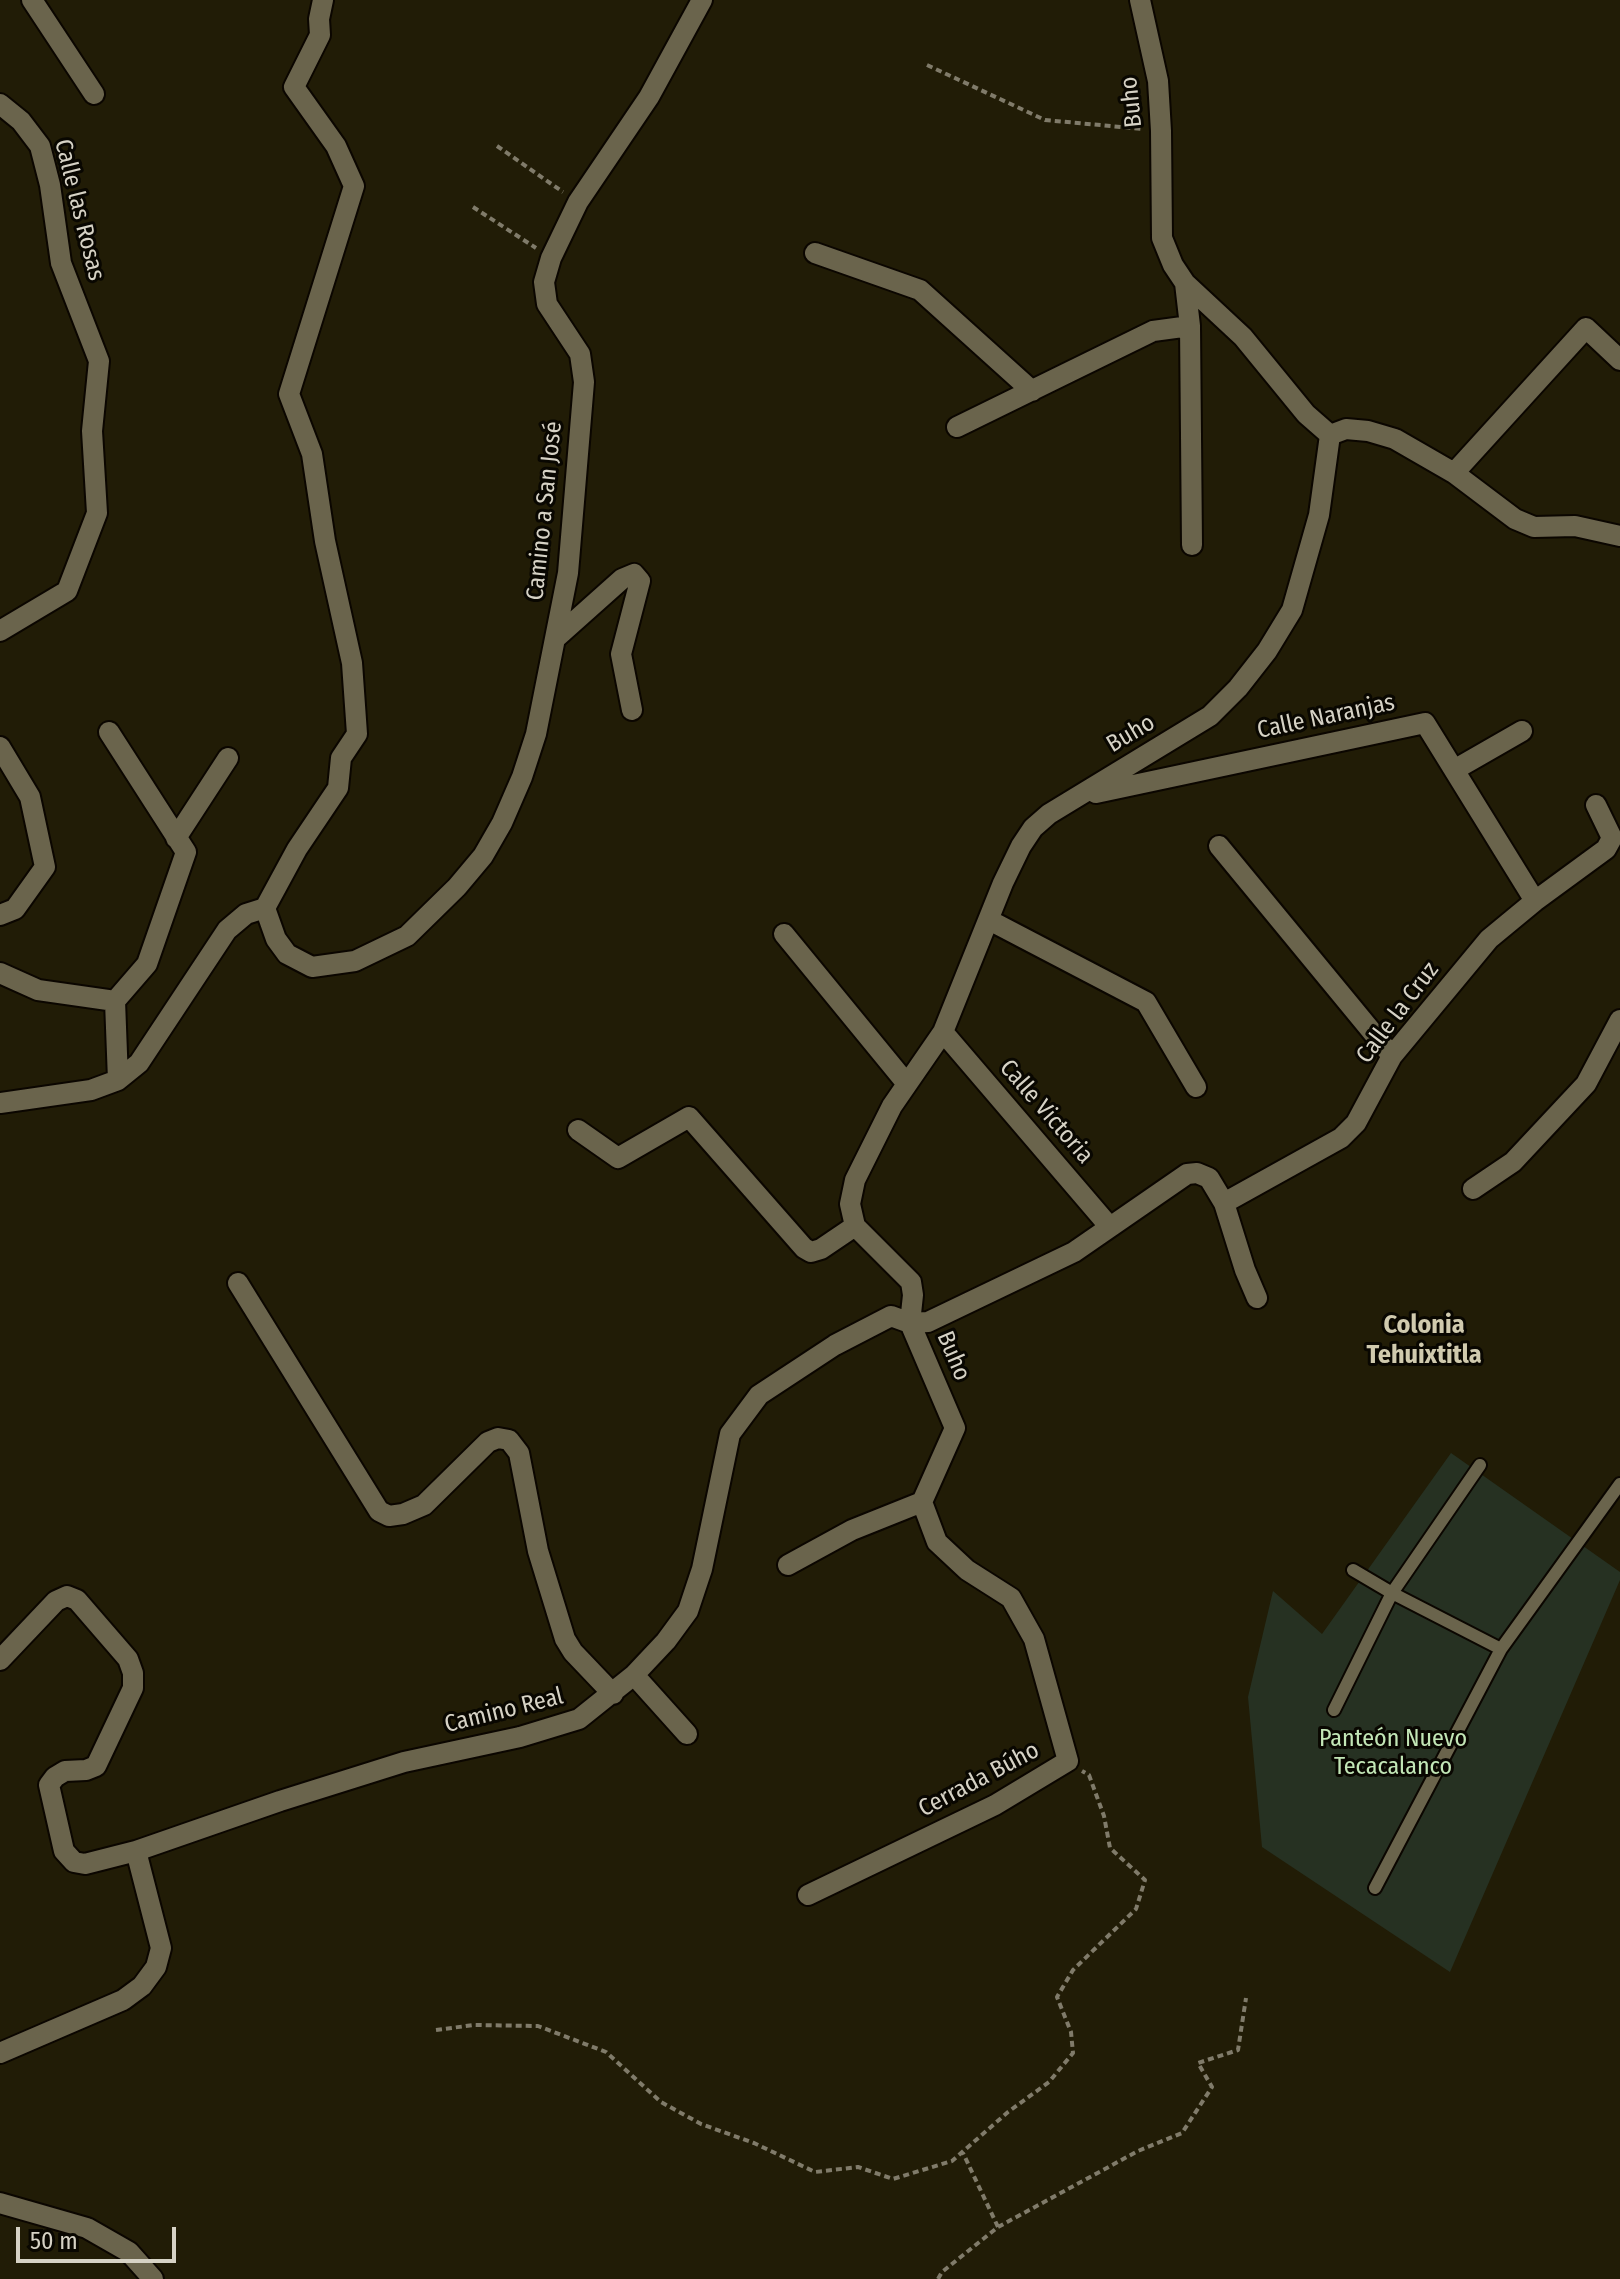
<!DOCTYPE html>
<meta charset="utf-8">
<style>
body{margin:0}
#map{position:relative;width:1620px;height:2279px;overflow:hidden;background:#211c06;font-family:"Fira Sans Condensed",sans-serif}
canvas{display:block}
.scale{position:absolute;left:16px;top:2227px;width:160px;height:36px;box-sizing:border-box;border:4px solid #d6d2c5;border-top:0;padding-left:10px;font-size:24px;line-height:28px;white-space:nowrap;color:#d6d2c5;-webkit-text-stroke:6px #090701;paint-order:stroke}
</style>
<div id="map">
<canvas width="1620" height="2279"></canvas>
<div class="scale">50 m</div>
</div>
<script>
const context = document.querySelector('canvas').getContext('2d');
context.lineJoin = 'round';
function fill(path, color) {
  context.fillStyle = color;
  context.fill(path, 'evenodd');
}
function toPath(rows) {
  const path = new Path2D();
  for (const r of rows) {
    path.moveTo(r[0], r[1]);
    for (let i = 2; i < r.length; i += 2) path.lineTo(r[i], r[i + 1]);
  }
  return path;
}
function trace(path, color, width, dash) {
  context.strokeStyle = color;
  context.lineWidth = width;
  context.lineCap = dash ? 'butt' : 'round';
  context.setLineDash(dash || []);
  context.stroke(path);
}
function write(font, color, halo, rows, align = 'center') {
  context.font = font + ' "Fira Sans Condensed",sans-serif';
  context.lineWidth = 6;
  context.setLineDash([]);
  context.textBaseline = 'middle';
  context.strokeStyle = halo;
  context.fillStyle = color;
  for (const [text, x, y, turn = 0] of rows) {
    context.save();
    context.translate(x, y);
    context.rotate((+turn || 0) * Math.PI / 180);
    context.textAlign = isNaN(turn) ? turn : align;
    if (halo) context.strokeText(text, 0, 0);
    context.fillText(text, 0, 0);
    context.restore();
  }
}
const green = toPath([
 [1451,1453,1620,1572,1620,1580,1450,1972,1262,1847,1248,1697,1273,1591,1322,1634]
]);
const path = toPath([
 [927,65,1045,120,1143,129],
 [497,146,563,192],
 [473,207,536,248],
 [436,2030,474,2025,538,2026,606,2052,661,2102,701,2124,754,2143,815,2172,858,2167,893,2179,952,2161,1008,2112,1049,2082,1073,2053,1071,2032,1057,1997,1073,1970,1136,1909,1145,1880,1110,1848,1104,1816,1089,1775,1082,1771],
 [998,2227,1138,2151,1182,2133,1212,2087,1198,2063,1238,2050,1246,1998],
 [938,2279,942,2272,998,2227,963,2153]
]);
const service = toPath([
 [1353,1570,1392,1593,1501,1649],
 [1334,1710,1392,1593,1480,1465],
 [1375,1888,1501,1649,1620,1484]
]);
const minor = toPath([
 [32,0,94,94],
 [0,104,21,121,40,146,50,185,61,263,99,361,92,431,97,513,67,591,0,631],
 [815,253,920,290,1032,391],
 [1185,283,1190,326,1192,545],
 [957,427,1153,331,1190,326],
 [1330,435,1346,429,1368,431,1395,439,1454,473,1515,519,1534,527,1575,526,1620,536],
 [1454,473,1586,328,1620,360],
 [557,637,622,579,634,574,640,581,621,654,632,710],
 [109,732,186,852,147,964,115,1001],
 [0,747,30,797,45,867,15,909,0,915],
 [1454,770,1522,731],
 [1096,793,1425,723,1535,901],
 [176,838,228,758],
 [1219,846,1392,1056],
 [265,908,297,849,338,788,341,758,357,734,352,663,325,541,312,454,289,394,354,186,336,146,294,87,320,35,319,19,323,0],
 [989,920,1146,1002,1196,1087],
 [784,934,907,1084],
 [0,973,38,990,115,1001],
 [115,1001,118,1080],
 [943,1032,1109,1226],
 [0,1103,91,1090,118,1080,139,1063,227,930,246,914,265,908,276,939,287,954,312,967,355,961,407,936,457,887,483,856,502,823,522,777,536,734,568,573,584,382,580,354,547,304,544,282,551,258,578,202,649,97,702,0],
 [578,1130,618,1158,689,1117,804,1248,811,1252,821,1249,855,1226],
 [1473,1189,1513,1162,1586,1084,1620,1020],
 [1224,1203,1341,1138,1356,1123,1392,1056,1489,939,1535,901,1606,849,1612,838,1596,805],
 [238,1283,379,1511,389,1516,403,1514,424,1505,488,1442,498,1438,509,1440,519,1453,538,1551,565,1639,573,1652,613,1694],
 [922,1502,955,1428,910,1323,913,1295,911,1282,855,1226,850,1204,855,1180,892,1106,943,1032,1003,883,1021,846,1033,828,1049,814,1210,716,1238,688,1267,651,1292,610,1319,515,1330,435,1306,414,1243,337,1185,283,1173,265,1162,238,1161,131,1158,81,1140,0],
 [788,1565,852,1530,922,1502],
 [0,1660,56,1601,67,1596,77,1600,128,1659,133,1673,133,1688,96,1766,86,1770,65,1771,55,1777,49,1785,64,1851,74,1862,85,1864,136,1851,280,1801,404,1762,520,1737,579,1719,634,1675,666,1641,688,1611,702,1569,730,1434,759,1395,835,1345,891,1316,910,1323,928,1322,1074,1252,1187,1174,1197,1173,1209,1178,1224,1203,1245,1270,1257,1298],
 [634,1675,687,1734],
 [808,1895,995,1805,1068,1761,1034,1639,1011,1598,967,1570,937,1542,922,1502],
 [0,2053,123,2000,142,1986,156,1967,161,1948,136,1851],
 [0,2203,87,2228,129,2252,153,2279]
]);
const streetNames = [
 ["Buho",1132,102,-96],
 ["Calle las Rosas",79,210,76],
 ["Camino a San José",545,511,-84],
 ["Calle Naranjas",1326,717,-12],
 ["Buho",1131,734,-31],
 ["Calle la Cruz",1398,1013,-53],
 ["Calle Victoria",1046,1112,49],
 ["Buho",953,1356,67],
 ["Camino Real",504,1711,-14],
 ["Cerrada Búho",979,1780,-28]
];
const parkNames = [
 ["Panteón Nuevo",1393,1739],
 ["Tecacalanco",1393,1767]
];
const neighbourhoodNames = [
 ["Colonia",1424,1326],
 ["Tehuixtitla",1424,1356]
];
fill(green, '#263122');
trace(service, '#0b0600', 16);
trace(minor, '#0b0600', 24);
trace(path, '#807b6a', 4, [6, 4]);
trace(service, '#6a644c', 12);
trace(minor, '#6a644c', 20);
write('24px', '#d6d2c5', '#090701', streetNames);
write('24px', '#c2e6b6', '#090701', parkNames);
write('bold 26px', '#d0caae', '#090701', neighbourhoodNames);
</script>
